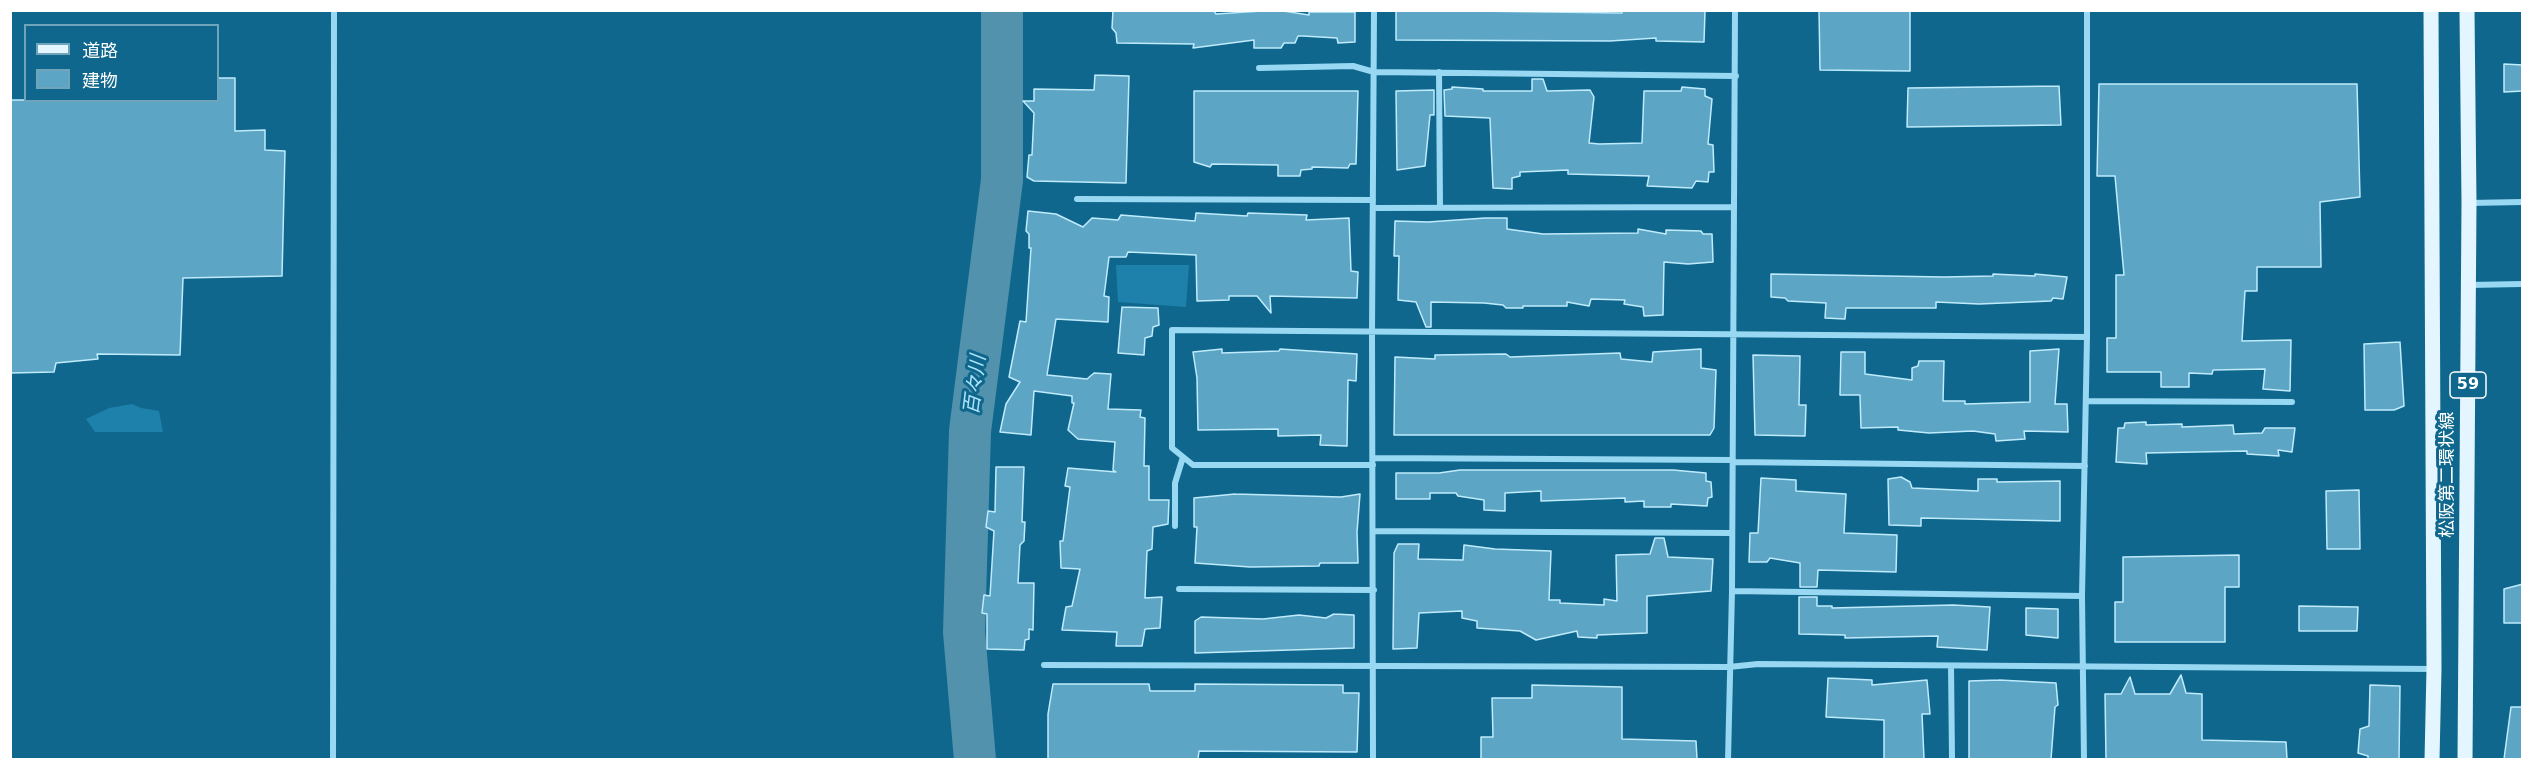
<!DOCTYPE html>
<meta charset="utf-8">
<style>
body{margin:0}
#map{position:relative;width:2533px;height:770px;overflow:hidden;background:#10678d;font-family:"DejaVu Sans","Noto Sans JP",sans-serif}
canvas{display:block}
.frame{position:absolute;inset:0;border:12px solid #fff;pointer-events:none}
.legend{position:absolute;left:24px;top:24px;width:195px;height:78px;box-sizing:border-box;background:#10678d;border:2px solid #70a4bb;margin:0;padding:8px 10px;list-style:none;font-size:18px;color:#fff}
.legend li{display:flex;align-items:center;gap:12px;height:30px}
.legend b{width:30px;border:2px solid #70a4bb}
</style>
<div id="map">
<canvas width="2533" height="770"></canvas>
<div class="frame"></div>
<ul class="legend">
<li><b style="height:8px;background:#e3f5ff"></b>道路</li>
<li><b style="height:16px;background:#5ca5c4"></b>建物</li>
</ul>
</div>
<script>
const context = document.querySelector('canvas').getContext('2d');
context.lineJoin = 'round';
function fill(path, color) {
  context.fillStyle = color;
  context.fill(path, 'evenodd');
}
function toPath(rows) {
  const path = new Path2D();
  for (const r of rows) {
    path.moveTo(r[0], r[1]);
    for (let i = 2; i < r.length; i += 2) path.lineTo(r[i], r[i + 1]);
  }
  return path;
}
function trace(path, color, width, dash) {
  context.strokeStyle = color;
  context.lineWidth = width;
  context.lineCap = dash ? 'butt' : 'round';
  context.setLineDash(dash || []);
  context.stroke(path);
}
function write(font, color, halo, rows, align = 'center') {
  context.font = font + ' "DejaVu Sans","Noto Sans JP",sans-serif';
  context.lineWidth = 6;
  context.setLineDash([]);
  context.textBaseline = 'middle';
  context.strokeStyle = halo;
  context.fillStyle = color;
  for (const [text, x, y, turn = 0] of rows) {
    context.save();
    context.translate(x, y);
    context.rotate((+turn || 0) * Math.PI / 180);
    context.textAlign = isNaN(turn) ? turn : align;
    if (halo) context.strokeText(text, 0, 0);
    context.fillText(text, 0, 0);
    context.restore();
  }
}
const green = toPath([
 [1116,265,1189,265,1186,307,1118,302],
 [132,404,141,408,159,411,163,432,95,432,86,419,109,408]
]);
const river = toPath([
 [975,760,964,632,970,431,1002,180,1002,10]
]);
const building = toPath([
 [1113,10,1213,10,1216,14,1277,10,1309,15,1309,12,1355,12,1355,42,1338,43,1337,38,1303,36,1298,36,1295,43,1284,43,1281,48,1254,48,1254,40,1193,48,1194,44,1117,43,1116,33,1112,28,1113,10],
 [1396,10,1622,13,1622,10,1705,11,1704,42,1656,41,1656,38,1610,41,1396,40,1396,10],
 [1819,10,1910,10,1910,71,1820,70,1819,10],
 [2504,64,2523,65,2523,91,2504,92,2504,64],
 [1095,75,1129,76,1126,183,1034,181,1027,177,1029,155,1032,155,1034,113,1023,101,1034,101,1034,89,1094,90,1095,75],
 [218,78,235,78,235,131,265,130,265,150,285,151,282,276,183,278,180,355,97,354,98,359,56,363,54,372,10,373,10,100,218,100,218,78],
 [1532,79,1543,79,1547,91,1590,90,1594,97,1589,143,1599,144,1642,143,1644,91,1681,91,1682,87,1705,89,1705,96,1712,99,1708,144,1713,145,1714,172,1709,172,1708,182,1696,181,1692,188,1647,186,1649,176,1568,174,1568,170,1520,172,1520,176,1512,178,1512,189,1493,188,1490,118,1445,116,1444,90,1452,89,1452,87,1483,89,1483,91,1532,91,1532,79],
 [2099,84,2357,84,2360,197,2320,202,2321,267,2257,267,2257,291,2245,291,2242,341,2291,340,2290,391,2263,389,2265,369,2213,370,2212,374,2189,373,2189,387,2161,387,2161,372,2107,372,2107,338,2116,338,2116,275,2124,275,2115,176,2097,176,2099,84],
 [2059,86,2061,125,1907,127,1908,88,2059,86],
 [1434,90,1434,115,1430,115,1425,166,1397,170,1396,91,1434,90],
 [1194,91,1358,91,1356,164,1350,164,1348,168,1312,167,1312,169,1301,170,1300,176,1278,176,1278,165,1212,164,1210,167,1194,162,1194,91],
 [1028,211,1056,214,1083,227,1092,218,1118,220,1121,215,1195,221,1196,213,1247,216,1248,213,1307,215,1306,220,1349,218,1351,271,1358,272,1357,298,1270,296,1271,313,1257,296,1229,296,1229,300,1197,301,1196,255,1128,252,1126,257,1109,257,1104,296,1109,297,1108,322,1056,319,1047,375,1087,379,1094,373,1111,374,1108,409,1141,410,1140,417,1145,418,1144,466,1149,466,1149,500,1169,500,1168,524,1153,527,1152,549,1147,551,1145,598,1162,597,1160,628,1145,629,1142,646,1116,646,1117,632,1062,630,1066,607,1072,606,1080,569,1061,568,1060,541,1063,541,1070,487,1065,486,1068,468,1116,472,1113,470,1115,442,1078,439,1068,430,1074,403,1072,403,1072,396,1034,391,1031,435,1000,432,1006,404,1020,382,1009,377,1020,321,1026,322,1031,248,1029,248,1029,234,1026,231,1028,211],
 [1485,218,1507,218,1507,229,1543,234,1638,233,1638,229,1666,234,1666,230,1701,231,1703,234,1712,234,1713,262,1688,264,1664,262,1663,315,1644,316,1643,307,1624,304,1625,300,1591,299,1589,306,1567,302,1567,306,1523,306,1523,308,1506,308,1503,305,1484,303,1431,302,1431,327,1426,327,1416,302,1398,300,1399,256,1394,256,1395,221,1428,222,1485,218],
 [1771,274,1944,277,1993,276,1993,274,2035,276,2035,274,2067,277,2063,299,2053,298,2051,301,1979,304,1936,302,1936,308,1846,308,1845,319,1825,318,1826,303,1788,301,1785,298,1771,297,1771,274],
 [1122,307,1158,308,1159,325,1153,327,1152,336,1145,338,1144,355,1118,353,1122,307],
 [2400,342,2404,406,2394,410,2365,410,2364,344,2400,342],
 [1222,349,1222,353,1279,351,1280,349,1357,354,1356,381,1348,380,1347,446,1320,445,1321,435,1278,436,1278,429,1198,430,1197,378,1193,352,1222,349],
 [1701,349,1701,368,1716,370,1714,428,1710,435,1394,435,1395,357,1435,359,1435,355,1506,354,1510,357,1620,353,1621,359,1652,362,1653,352,1701,349],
 [2059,349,2055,404,2067,404,2068,432,2024,431,2025,439,1996,441,1995,434,1973,431,1929,433,1898,430,1898,427,1861,428,1860,395,1840,395,1841,352,1865,352,1865,374,1912,380,1912,368,1918,366,1919,361,1944,361,1943,401,1965,401,1965,404,2030,402,2030,351,2059,349],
 [1753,355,1800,356,1799,405,1806,405,1805,436,1755,435,1753,355],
 [2146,422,2146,425,2182,424,2182,427,2233,425,2234,434,2262,433,2265,428,2295,428,2292,452,2278,450,2279,456,2247,454,2247,451,2146,453,2147,464,2116,462,2118,428,2124,428,2125,423,2146,422],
 [996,467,1024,467,1022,522,1025,522,1024,541,1020,545,1018,583,1034,583,1033,630,1029,629,1029,639,1025,640,1024,650,987,649,987,614,982,613,984,595,990,596,994,531,986,527,988,511,995,512,996,467],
 [1460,470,1673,470,1706,473,1706,481,1711,482,1712,497,1708,498,1707,506,1671,504,1671,507,1644,507,1644,501,1625,502,1625,498,1541,501,1541,491,1505,493,1505,511,1484,510,1484,500,1458,496,1456,493,1430,493,1430,499,1396,499,1396,473,1439,473,1460,470],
 [1901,477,1910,482,1912,488,1978,491,1978,479,1997,479,1997,482,2060,481,2060,521,1921,518,1921,526,1889,525,1888,479,1901,477],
 [1761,478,1796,480,1796,491,1846,494,1844,533,1897,535,1896,572,1818,570,1817,587,1800,587,1800,563,1770,558,1767,562,1749,562,1750,533,1758,533,1761,478],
 [2359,490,2360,549,2327,549,2326,491,2359,490],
 [1235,494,1341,497,1360,494,1357,532,1358,563,1320,563,1319,566,1250,567,1195,563,1197,527,1194,527,1194,498,1235,494],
 [1655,538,1664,538,1668,557,1713,559,1711,591,1647,596,1647,633,1597,635,1597,638,1578,637,1577,631,1536,640,1520,631,1477,628,1477,621,1462,618,1462,611,1419,613,1417,648,1393,649,1394,553,1398,544,1419,544,1418,559,1463,560,1464,545,1495,549,1551,551,1549,600,1560,600,1560,603,1604,605,1604,599,1617,601,1616,555,1650,554,1655,538],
 [2239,555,2239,587,2225,587,2225,642,2115,642,2115,602,2123,602,2123,557,2239,555],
 [2523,584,2523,623,2504,623,2504,589,2523,584],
 [1799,597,1817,597,1817,606,1832,606,1832,608,1953,605,1990,607,1987,650,1937,647,1938,636,1845,638,1845,635,1799,634,1799,597],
 [2299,606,2358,607,2357,631,2299,631,2299,606],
 [2026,608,2058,609,2058,638,2026,635,2026,608],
 [1334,614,1354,615,1354,648,1195,653,1195,621,1201,617,1263,619,1299,615,1326,618,1334,614],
 [2181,675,2186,693,2202,694,2202,740,2286,742,2287,759,2106,759,2105,694,2121,694,2130,677,2135,694,2170,694,2181,675],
 [1828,678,1872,680,1872,685,1927,680,1930,714,1922,714,1924,759,1884,759,1884,720,1826,717,1828,678],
 [1999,680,2056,683,2058,705,2055,707,2051,759,1969,759,1969,681,1999,680],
 [1053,684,1149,684,1150,691,1195,691,1195,684,1343,685,1343,693,1359,693,1357,752,1199,751,1198,759,1048,759,1048,714,1053,684],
 [1532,685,1622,687,1622,739,1696,741,1697,759,1481,759,1481,737,1493,737,1492,698,1532,698,1532,685],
 [2370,685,2400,686,2399,759,2368,759,2368,756,2358,753,2360,729,2369,726,2370,685],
 [2511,707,2523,707,2523,759,2504,759,2511,707]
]);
const street = toPath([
 [1259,68,1353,66,1374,72,1736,76],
 [1439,72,1440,207],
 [1077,199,1373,200],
 [2470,203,2522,202],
 [1373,208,1733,207],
 [2469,285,2522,284],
 [2086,401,2292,402],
 [1373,458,1733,460],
 [1733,462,2085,466],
 [1373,465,1193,465,1172,448,1172,330,2087,337],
 [1175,526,1175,483,1183,457],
 [1373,531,1731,533],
 [1179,589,1374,590],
 [1732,591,2082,596],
 [1044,665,1729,667,1758,664,2434,669],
 [1951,666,1952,758],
 [333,760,334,10],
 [1373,760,1372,332,1374,10],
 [1728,760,1732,591,1735,10],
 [2084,760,2082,596,2087,337,2087,10]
]);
const primary = toPath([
 [2431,10,2434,669,2432,760],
 [2465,760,2469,203,2467,10]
]);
const shields = [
 [2468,385,36]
];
const shieldNames = [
 ["59",2468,385]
];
const streetNames = [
 ["松阪第二環状線",2448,475,-90]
];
const waterNames = [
 ["百々川",976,385,-83]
];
fill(green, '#1e81ab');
trace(river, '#5292ad', 42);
fill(building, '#5ca5c4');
trace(building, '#bfebfd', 1.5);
trace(street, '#98d8f2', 6);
trace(primary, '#e3f5ff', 15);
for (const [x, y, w] of shields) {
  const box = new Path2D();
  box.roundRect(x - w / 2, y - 13, w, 26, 4.5);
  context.fillStyle = '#10678d';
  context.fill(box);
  trace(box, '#fff', 1.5);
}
write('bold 16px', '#fff', null, shieldNames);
write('18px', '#fff', '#10678d', streetNames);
write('italic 20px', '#ade4fa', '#10678d', waterNames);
</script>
